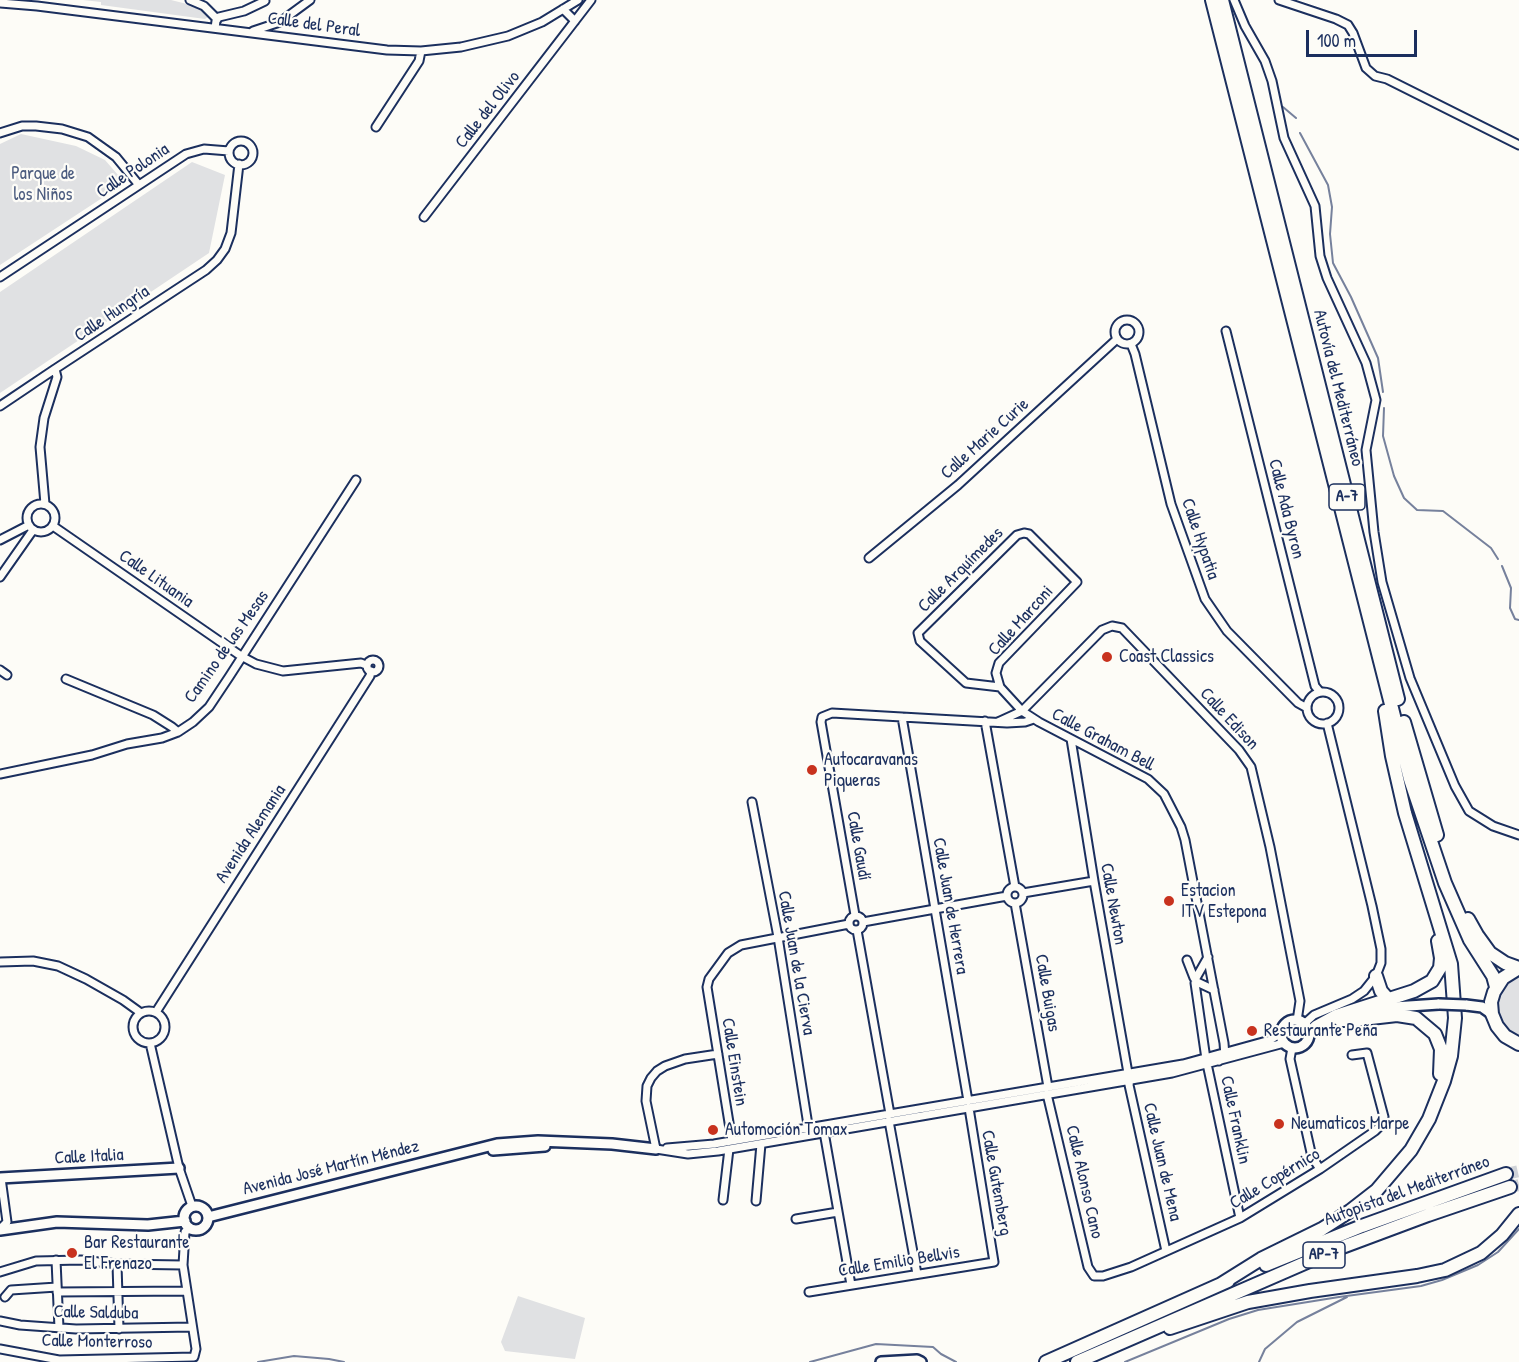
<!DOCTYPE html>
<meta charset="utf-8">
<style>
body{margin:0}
#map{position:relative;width:1519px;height:1362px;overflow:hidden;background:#fdfcf7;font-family:"Patrick Hand",sans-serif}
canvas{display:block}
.scale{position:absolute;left:1306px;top:30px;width:111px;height:27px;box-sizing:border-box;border:3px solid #1b2f5e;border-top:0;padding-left:8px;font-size:18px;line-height:21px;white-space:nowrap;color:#1b2f5e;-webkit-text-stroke:4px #fdfcf7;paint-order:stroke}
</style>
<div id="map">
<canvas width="1519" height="1362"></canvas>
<div class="scale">100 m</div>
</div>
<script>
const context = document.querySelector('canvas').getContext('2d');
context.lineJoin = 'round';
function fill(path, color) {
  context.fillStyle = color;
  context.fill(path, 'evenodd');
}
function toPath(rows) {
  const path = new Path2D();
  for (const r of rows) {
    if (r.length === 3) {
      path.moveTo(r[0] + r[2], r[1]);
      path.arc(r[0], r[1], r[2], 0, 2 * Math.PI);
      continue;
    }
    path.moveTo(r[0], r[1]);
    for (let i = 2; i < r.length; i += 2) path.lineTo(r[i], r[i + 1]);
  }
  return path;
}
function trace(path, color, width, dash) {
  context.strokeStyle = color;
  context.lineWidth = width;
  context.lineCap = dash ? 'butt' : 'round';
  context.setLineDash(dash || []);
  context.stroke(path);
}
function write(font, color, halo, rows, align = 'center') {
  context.font = font + ' "Patrick Hand",sans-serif';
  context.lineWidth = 4.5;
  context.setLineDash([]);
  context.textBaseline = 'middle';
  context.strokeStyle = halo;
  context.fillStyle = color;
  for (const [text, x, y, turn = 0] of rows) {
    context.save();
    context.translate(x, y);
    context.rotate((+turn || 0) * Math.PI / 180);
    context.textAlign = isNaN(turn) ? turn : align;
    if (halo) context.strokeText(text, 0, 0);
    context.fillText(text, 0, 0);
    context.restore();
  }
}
const green = toPath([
 [83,0,171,0,199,7,208,17,205,19,101,5,101,2],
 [21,134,76,146,105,160,125,183,0,265,0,144],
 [192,162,225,175,209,253,0,393,0,292],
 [1519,976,1519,1038,1505,1028,1500,1018,1498,1007,1500,996,1505,986],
 [518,1296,585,1318,575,1359,505,1351,501,1342]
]);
const stream = toPath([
 [1283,107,1296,118],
 [1300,133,1328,185,1332,207,1330,234,1333,263,1351,297,1378,358,1383,392],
 [1384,408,1383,436,1394,476,1404,498,1417,510,1443,511,1491,548,1498,559],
 [1502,566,1511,588,1510,608,1515,619,1519,620],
 [258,1362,294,1356,329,1359,344,1362],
 [810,1362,876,1344,933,1347,941,1354,956,1362],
 [1125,1362,1229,1319,1258,1310,1339,1297,1421,1286,1442,1280,1478,1265,1498,1252,1519,1229],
 [1259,1362,1265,1349,1297,1322,1347,1297]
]);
const highwayTunnel = toPath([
 [1506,1174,1519,1171],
 [1510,1187,1519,1185]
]);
const street = toPath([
 [190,0,204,6,217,19],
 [1234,0,1245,26,1265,61,1272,81,1284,138,1315,206,1320,256,1327,278,1366,363,1376,400,1366,450,1374,532,1382,582,1410,678,1455,786,1469,811,1493,826,1519,835],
 [1279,0,1336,19,1348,25,1353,33,1366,68,1375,76,1387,79,1519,145],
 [0,3,37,6,387,50,421,51,461,47,508,36,542,22,578,0],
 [563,9,575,21],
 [215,28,216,21,219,17,244,11,265,1],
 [253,31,280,22,310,0],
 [376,127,419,61,421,51],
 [0,133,22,126,36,126,62,129,88,137,116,157,139,185],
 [241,153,12],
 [424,217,591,0],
 [0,277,186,154,204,149,229,151],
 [1127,332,12],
 [1226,331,1315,686,1320,692],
 [1131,344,1135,354,1171,504,1205,599,1227,631,1298,703,1307,708],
 [0,406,55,369],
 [41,518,14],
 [45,504,40,447,44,418,57,377,55,369,206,270,217,260,225,249,231,233,239,164],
 [53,526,241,656,256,664,283,671,361,663,366,665],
 [0,540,29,525],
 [869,558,958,485,1117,339],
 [0,577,33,530],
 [373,666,6],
 [0,670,7,675],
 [66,679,153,715,172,727,178,732],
 [1000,687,966,683,920,641,918,633,1017,535,1024,533,1029,534,1077,582,999,663,996,673,1000,687,1022,711,1039,722,1148,779,1164,794,1181,827,1185,840,1224,1043,1225,1056,1219,1061],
 [1323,708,16],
 [902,717,968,1101],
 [985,721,1015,887],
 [998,722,1022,711,1102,630,1112,626,1122,628,1239,750,1251,767,1270,847,1300,1001,1297,1021],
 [1071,739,1094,881,1128,1073],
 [0,774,92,755,127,744,162,738,178,732,193,722,209,707,229,677,356,480],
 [752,802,778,937,808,1125,807,1129],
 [1015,895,8],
 [1023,893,1094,881],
 [1015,903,1048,1087],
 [855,915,821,722,822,717,832,713,1007,723,1025,722,1034,719],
 [856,923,7],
 [863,922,1007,896],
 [857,930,890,1114],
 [1187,960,1194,978],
 [0,962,33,961,58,966,86,979,123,1000,141,1013],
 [1196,978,1208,957],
 [1197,982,1214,990],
 [1195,983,1206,1059,1240,1218],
 [149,1027,16],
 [156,1012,370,676,371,671],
 [1304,1024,1314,1015,1352,999,1364,991,1376,976,1381,963,1381,949,1372,906,1327,723],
 [150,1043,179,1168,192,1206],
 [1292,1048,1290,1059,1312,1157,1320,1169],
 [1130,1080,1129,1085,1166,1251],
 [1047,1094,1088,1267,1094,1276,1103,1276,1131,1267,1240,1218,1320,1169,1375,1131,1381,1125,1384,1117,1367,1053,1352,1055],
 [889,1121,917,1274],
 [824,1132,851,1285],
 [732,1141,707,987,709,979,728,953,741,945,849,924],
 [667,1148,714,1144,1183,1064,1270,1040,1281,1033],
 [656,1149,688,1154,718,1151,1172,1073,1284,1043],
 [656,1149,646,1101,647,1086,651,1078,657,1071,665,1066,685,1059,718,1054],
 [723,1200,729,1149],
 [756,1201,761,1144],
 [796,1219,838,1212],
 [0,1229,7,1222,1,1178],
 [56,1260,59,1328],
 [117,1264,119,1329],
 [0,1272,36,1261,81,1260,117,1264,183,1265],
 [57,1292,186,1291],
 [809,1292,994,1262,969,1108],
 [5,1297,11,1290,57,1287],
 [0,1321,20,1325,76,1329,192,1327],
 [0,1349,59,1360,194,1357,196,1349,183,1265,185,1232,190,1228]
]);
const secondary = toPath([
 [1466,1005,1482,1007,1492,1014],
 [1358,1015,1394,1007,1439,1004],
 [1295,1034,14],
 [493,1150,545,1146],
 [0,1178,179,1168],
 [196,1218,12],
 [208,1217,497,1144,538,1141,612,1144,656,1149],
 [0,1230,57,1222,148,1225,185,1221],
 [881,1362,917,1360,921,1362]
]);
const highway = toPath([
 [1212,0,1410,779,1445,883,1470,940,1493,976,1496,987],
 [1222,0,1398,699],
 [1404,722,1437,835],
 [1468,919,1477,935,1490,953,1505,963,1519,968],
 [1519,968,1503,978,1494,992,1491,1002,1492,1014,1497,1026,1505,1036,1519,1044],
 [1376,976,1381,991,1388,999],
 [1340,1020,1353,1020,1397,1015,1416,1018,1435,1034,1441,1049,1440,1074],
 [1316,1027,1336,1016,1414,991,1432,981,1440,968,1441,958,1438,941],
 [1266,1265,1362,1226,1506,1174],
 [1221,1284,1261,1259,1322,1229,1350,1211,1377,1190,1411,1150,1429,1119,1444,1081,1451,1056,1455,1018,1451,964,1405,813,1392,756,1385,711],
 [1170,1328,1248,1302,1310,1291,1417,1276,1445,1270,1481,1253,1502,1235,1519,1214],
 [1046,1362,1228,1281],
 [1077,1362,1337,1249,1428,1215,1510,1187]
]);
const secondaryBridge = toPath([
 [1439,1004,1466,1005]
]);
const markers = [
 [1107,657,6,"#c8321e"],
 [812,770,6,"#c8321e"],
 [1169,901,6,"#c8321e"],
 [1252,1031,6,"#c8321e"],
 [1279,1124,6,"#c8321e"],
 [713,1130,6,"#c8321e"],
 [72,1253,6,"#c8321e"]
];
const shields = [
 [1347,497,36],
 [1324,1255,42]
];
const shieldNames = [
 ["A-7",1347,497],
 ["AP-7",1324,1255]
];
const streetNames = [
 ["Calle del Peral",314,25,8],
 ["Calle del Olivo",488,110,-52],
 ["Calle Polonia",133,171,-34],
 ["Calle Hungría",112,314,-34],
 ["Autovía del Mediterráneo",1338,388,76],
 ["Calle Marie Curie",985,439,-42],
 ["Calle Ada Byron",1286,509,76],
 ["Calle Hypatia",1200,539,71],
 ["Calle Arquímedes",961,570,-45],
 ["Calle Lituania",156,579,35],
 ["Calle Marconi",1021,621,-48],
 ["Camino de las Mesas",227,647,-55],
 ["Calle Edison",1229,719,47],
 ["Calle Graham Bell",1103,740,28],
 ["Avenida Alemania",251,834,-57],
 ["Calle Gaudí",858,846,80],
 ["Calle Newton",1113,904,80],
 ["Calle Juan de Herrera",950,906,80],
 ["Calle Juan de la Cierva",796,963,80],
 ["Calle Buigas",1047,993,80],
 ["Calle Einstein",734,1062,81],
 ["Calle Franklin",1235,1120,78],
 ["Calle Italia",89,1157,-3],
 ["Calle Juan de Mena",1162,1162,77],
 ["Avenida José Martín Méndez",331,1168,-14],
 ["Calle Copérnico",1275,1179,-31],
 ["Calle Alonso Cano",1084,1182,77],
 ["Calle Gutemberg",996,1183,80],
 ["Autopista del Mediterráneo",1407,1191,-20],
 ["Calle Emilio Bellvis",899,1262,-9],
 ["Calle Salduba",96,1313,1],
 ["Calle Monterroso",97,1342,1]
];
const parkNames = [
 ["Parque de",43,174],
 ["los Niños",43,195]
];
const poiNames = [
 ["Coast Classics",1119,657],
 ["Autocaravanas",824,760],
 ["Piqueras",824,781],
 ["Estacion",1181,891],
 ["ITV Estepona",1181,912],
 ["Restaurante Peña",1264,1031],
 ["Neumaticos Marpe",1291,1124],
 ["Automoción Tomax",725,1130],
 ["Bar Restaurante",84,1243],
 ["El Frenazo",84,1264]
];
fill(green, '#e0e1e3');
trace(stream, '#76819c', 2);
trace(highwayTunnel, '#d0d3d8', 12, [12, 6]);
trace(street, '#1b2f5e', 11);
trace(secondary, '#1b2f5e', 14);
trace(highway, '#1b2f5e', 16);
trace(street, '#fdfcf7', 7);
trace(secondary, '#fdfcf7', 9);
trace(highway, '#fdfcf7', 12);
trace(secondaryBridge, '#1b2f5e', 14, []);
trace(secondaryBridge, '#fdfcf7', 9);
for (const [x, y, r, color] of markers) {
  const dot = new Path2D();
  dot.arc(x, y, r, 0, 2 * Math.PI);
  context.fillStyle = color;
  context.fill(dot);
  trace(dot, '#fdfcf7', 2);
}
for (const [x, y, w] of shields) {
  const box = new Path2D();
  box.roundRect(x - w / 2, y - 13, w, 26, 4.5);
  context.fillStyle = '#fdfcf7';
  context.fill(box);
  trace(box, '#1b2f5e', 1.5);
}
write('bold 16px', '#1b2f5e', null, shieldNames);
write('18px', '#1b2f5e', '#fdfcf7', streetNames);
write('18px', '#4c5c7f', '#fdfcf7', parkNames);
write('18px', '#1b2f5e', '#fdfcf7', poiNames, 'left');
</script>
